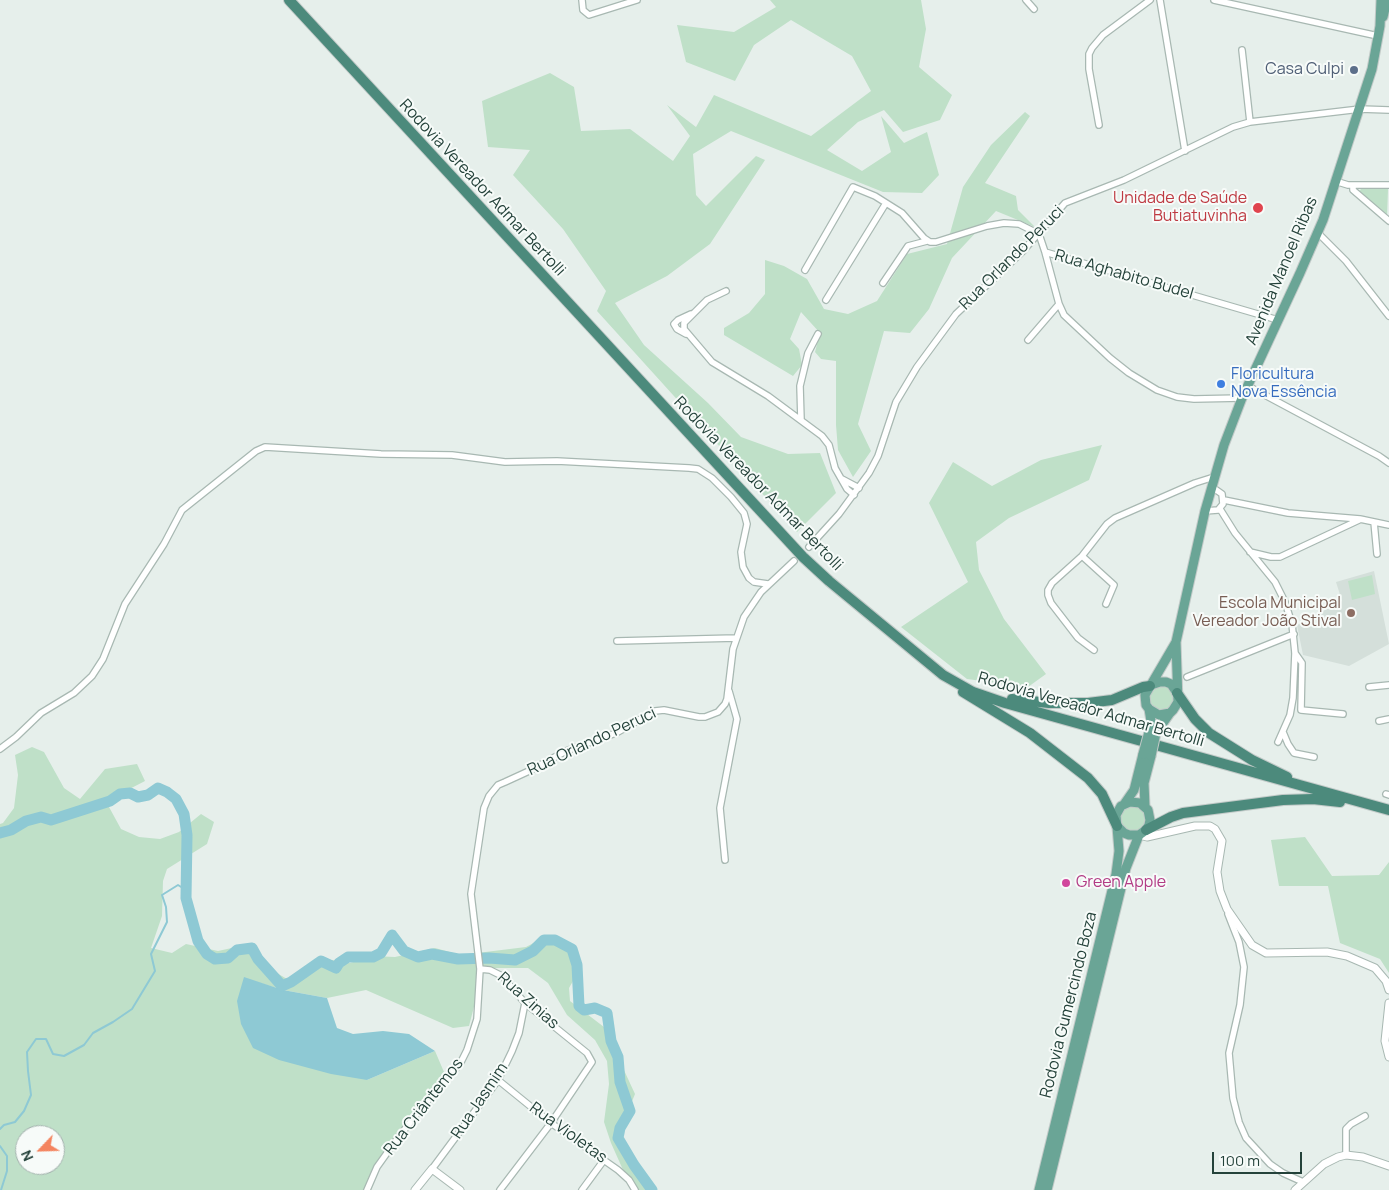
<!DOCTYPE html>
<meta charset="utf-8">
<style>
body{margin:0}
#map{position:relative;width:1389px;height:1190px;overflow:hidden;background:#e6efeb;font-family:Manrope,sans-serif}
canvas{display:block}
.north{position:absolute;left:15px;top:1125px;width:50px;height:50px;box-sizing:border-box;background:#f7fbf9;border:1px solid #a3b1ad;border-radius:50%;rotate:246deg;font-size:14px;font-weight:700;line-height:20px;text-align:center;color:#24423a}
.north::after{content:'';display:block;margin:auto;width:18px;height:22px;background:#f4845f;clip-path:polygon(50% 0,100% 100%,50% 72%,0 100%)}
.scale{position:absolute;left:1212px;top:1152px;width:90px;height:22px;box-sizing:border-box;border:2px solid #24423a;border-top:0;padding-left:6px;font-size:15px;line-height:18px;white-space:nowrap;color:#24423a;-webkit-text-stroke:4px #f7fbf9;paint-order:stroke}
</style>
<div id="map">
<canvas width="1389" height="1190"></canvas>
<div class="north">N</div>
<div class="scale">100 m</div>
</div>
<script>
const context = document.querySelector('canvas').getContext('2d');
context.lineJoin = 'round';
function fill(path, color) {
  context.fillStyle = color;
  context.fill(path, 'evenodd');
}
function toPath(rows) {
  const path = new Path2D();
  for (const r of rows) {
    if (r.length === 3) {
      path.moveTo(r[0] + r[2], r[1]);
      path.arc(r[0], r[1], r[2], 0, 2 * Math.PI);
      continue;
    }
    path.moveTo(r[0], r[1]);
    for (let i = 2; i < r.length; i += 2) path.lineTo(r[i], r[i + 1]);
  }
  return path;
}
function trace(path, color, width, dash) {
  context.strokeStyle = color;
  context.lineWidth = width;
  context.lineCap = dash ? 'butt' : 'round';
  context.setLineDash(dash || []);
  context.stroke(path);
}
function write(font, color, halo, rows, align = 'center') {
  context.font = font + ' Manrope,sans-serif';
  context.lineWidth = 4;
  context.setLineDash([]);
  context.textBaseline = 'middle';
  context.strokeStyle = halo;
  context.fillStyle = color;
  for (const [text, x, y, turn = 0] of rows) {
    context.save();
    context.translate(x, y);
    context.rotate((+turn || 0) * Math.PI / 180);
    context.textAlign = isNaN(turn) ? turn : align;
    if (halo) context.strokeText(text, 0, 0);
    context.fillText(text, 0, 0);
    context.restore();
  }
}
const built = toPath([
 [1374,571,1389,644,1349,666,1303,655,1297,625,1342,601,1336,582]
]);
const green = toPath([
 [770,0,921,0,926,29,919,67,952,95,940,120,903,132,884,110,858,122,827,150,862,171,891,152,881,116,904,143,927,132,939,175,922,193,883,192,731,131,693,154,696,195,706,206,756,156,765,160,710,244,667,276,615,303,644,345,708,403,741,437,788,454,820,453,836,493,797,532,597,311,606,291,563,229,513,175,530,150,488,147,482,101,550,73,574,87,581,131,630,129,673,161,690,136,667,105,696,127,714,95,811,136,871,91,852,56,791,20,754,45,735,81,686,62,677,25,734,32,776,7],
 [1025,112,1030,116,985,183,1016,196,1018,210,1035,227,996,211,952,258,929,309,910,333,884,331,858,424,871,451,853,477,838,450,836,425,836,361,821,359,815,352,820,333,801,312,790,339,799,349,802,365,793,376,724,335,724,328,749,313,765,294,765,260,784,266,807,279,824,309,848,314,877,301,907,254,947,244,963,187,991,145],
 [1361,189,1388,189,1387,218,1358,193],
 [1102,445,1089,480,1009,518,976,542,979,570,1004,619,1046,674,1028,687,967,679,901,627,968,582,929,503,953,462,992,486,1041,460],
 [1372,575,1375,594,1352,600,1348,581],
 [1162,698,12],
 [32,747,44,752,64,788,80,799,105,769,137,764,145,781,116,796,109,807,121,829,139,837,160,839,179,832,201,814,214,822,207,844,167,869,163,881,162,916,151,948,172,953,186,944,218,951,250,944,270,969,287,979,299,975,319,958,350,963,372,956,395,957,435,948,461,955,526,947,545,937,558,937,574,949,581,967,569,988,570,1001,604,1027,635,1094,622,1126,623,1139,651,1190,632,1190,611,1143,604,1122,609,1084,607,1061,595,1040,567,1015,548,983,528,968,484,968,469,1026,453,1028,366,990,327,998,283,990,244,978,367,1080,435,1051,444,1072,439,1085,386,1153,370,1190,0,1190,0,824,3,823,14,808,18,775,15,755],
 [25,1135,55,1135,55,1165,25,1165],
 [1132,819,13],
 [1305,837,1332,876,1379,875,1389,862,1389,973,1380,959,1340,943,1328,886,1279,886,1271,840]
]);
const water = toPath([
 [244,977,283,990,327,998,337,1028,353,1034,383,1031,409,1034,435,1051,367,1080,331,1074,279,1060,253,1048,241,1024,237,1001]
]);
const stream = toPath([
 [0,1129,4,1125,15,1122,24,1111,31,1095,28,1071,27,1052,36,1039,46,1039,53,1054,64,1056,84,1045,93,1033,113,1022,132,1009,155,971,151,954,167,922,166,907,162,895,178,885,186,890],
 [0,1146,7,1156,7,1171,1,1190]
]);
const river = toPath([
 [0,833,11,830,26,821,41,817,51,820,110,801,120,794,130,793,138,797,148,795,158,788,167,792,176,799,184,814,187,835,186,898,198,941,207,954,215,959,228,958,237,950,252,948,258,959,282,986,291,982,321,961,336,968,339,963,348,957,373,957,381,953,392,935,404,951,418,957,432,954,458,959,489,958,515,960,533,951,544,940,555,940,572,949,577,965,579,1006,584,1010,595,1008,607,1013,611,1041,618,1057,620,1082,630,1111,620,1128,618,1138,634,1165,652,1190]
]);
const minor = toPath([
 [582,0,583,10,589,15,637,0],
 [1026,0,1034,9],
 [1160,0,1185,151],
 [1214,0,1378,36],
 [1242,50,1250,122],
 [1099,125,1089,69,1089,54,1092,48,1103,35,1150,0],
 [1335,181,1348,185,1389,185],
 [1353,185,1353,190,1389,221],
 [1318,233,1346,261,1389,316],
 [1045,252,1059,304,1064,315,1110,358,1129,373,1157,390,1177,397,1194,399,1242,398],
 [805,270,853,187,875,196,902,213,924,238,930,242,936,242,987,226,1004,223,1019,224,1039,234,1045,252,1278,320],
 [883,283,908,246,927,241],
 [726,291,707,300,684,323,684,329,712,362,768,396,822,436,829,445,835,468,847,489,854,495],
 [826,300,886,203],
 [686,334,677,329,674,324,678,320,691,314],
 [1028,340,1059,304],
 [1248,386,1379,456,1389,463],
 [801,420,800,386,808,353,818,334],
 [842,479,859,488],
 [1224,500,1288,513,1360,519,1389,525],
 [1220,509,1235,533,1275,582,1285,602,1292,624,1295,653,1293,698,1290,715,1278,742],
 [1205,511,1218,510,1223,504,1222,494,1212,487],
 [1374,522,1377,554],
 [809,547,839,514,869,473,878,456,896,402,917,367,956,314,1023,251,1065,203,1124,180,1233,127,1250,122,1360,109,1389,110],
 [1250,552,1271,557,1280,557,1359,520],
 [1082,556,1114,585,1106,604],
 [617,641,736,638],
 [1094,650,1078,638,1051,603,1048,595,1048,590,1052,583,1082,556,1107,524,1115,518,1195,483,1214,477],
 [1295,653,1302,663,1301,710,1343,714],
 [1187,677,1294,634],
 [1369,687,1389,685],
 [1379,721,1389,719],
 [1283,732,1288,744,1294,753,1314,757],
 [0,749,16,737,41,713,74,693,92,676,103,659,125,604,164,544,182,510,256,451,265,447,381,454,452,455,505,462,557,461,689,468,698,469,712,478,731,497,744,513,747,524,741,552,743,567,749,578,754,582,768,584],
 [1386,794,1389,795],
 [725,860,720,808,737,719,729,691],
 [1228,914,1239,942,1244,967,1240,1005,1229,1053,1233,1098,1239,1122,1246,1138,1270,1164,1283,1173,1303,1182],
 [480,969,490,970,502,976,525,1003,587,1053,592,1062,551,1123,500,1190],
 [498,1080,551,1123,618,1170,629,1180,635,1190],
 [1346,1155,1346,1129,1351,1124,1365,1116],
 [432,1169,498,1080,512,1051,519,1033,525,1003],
 [367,1190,377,1167,397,1139,432,1095,460,1064,467,1050,477,1019,480,969,471,894,484,808,489,796,498,785,505,782,529,771,566,751,616,733,655,711,664,710,699,717,705,717,718,712,725,704,727,699,733,649,744,617,761,592,794,561],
 [582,1190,604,1160]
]);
const tertiary = toPath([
 [1139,835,1147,837,1195,826,1210,826,1215,829,1222,841,1217,872,1220,891,1227,909,1252,945,1266,953,1327,952,1347,956,1375,968,1386,981,1389,990],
 [1389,1003,1385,1041,1389,1057],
 [415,1190,432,1169,460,1190],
 [1295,1190,1324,1164,1338,1157,1346,1155,1363,1157,1389,1166]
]);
const primary = toPath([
 [1383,17,1387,0],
 [1176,642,1145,695,1146,705,1149,709,1159,715,1170,713,1173,710,1178,702,1176,642,1205,511,1224,445,1242,398,1300,273,1323,220,1372,69,1380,26,1381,0],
 [1151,685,1160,682,1166,682,1171,684,1177,693],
 [1149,709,1151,721,1149,732],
 [1156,733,1170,713],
 [1125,803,1134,790,1143,754],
 [1145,806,1144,783,1151,756],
 [1039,1190,1116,874,1119,851,1116,815,1121,806,1130,802,1140,803,1148,810,1150,820,1149,825,1146,830,1139,835,1129,835,1124,833,1117,826],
 [1047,1190,1126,868,1139,835]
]);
const trunk = toPath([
 [289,0,803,557,829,581,943,675,973,692,1005,703,1389,810],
 [963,692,1030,733,1088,778,1102,794,1117,826],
 [1177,693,1195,719,1209,733,1252,760,1287,777],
 [1012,699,1049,703,1088,703,1112,700,1143,687,1150,686],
 [1146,830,1171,817,1183,813,1283,800,1313,799,1340,802]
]);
const primaryBridge = toPath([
 [1143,754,1149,732],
 [1151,756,1156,733]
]);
const markers = [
 [1354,70,5,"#5c6f8a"],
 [1258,208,6,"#e0444e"],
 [1221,384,5,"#3f7fe0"],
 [1351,613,5,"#8d6e63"],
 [1066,883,5,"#d1479c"]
];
const serviceNames = [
 ["Casa Culpi",1344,70]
];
const streetNames = [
 ["Rodovia Vereador Admar Bertolli",482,188,47],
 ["Rua Orlando Peruci",1012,258,-45],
 ["Avenida Manoel Ribas",1282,271,-67],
 ["Rua Aghabito Budel",1124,275,16],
 ["Rodovia Vereador Admar Bertolli",758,484,46],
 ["Rodovia Vereador Admar Bertolli",1091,710,16],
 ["Rua Orlando Peruci",592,742,-25],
 ["Rua Zinias",528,1001,42],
 ["Rodovia Gumercindo Boza",1069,1005,-76],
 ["Rua Jasmim",480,1101,-56],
 ["Rua Criântemos",424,1107,-52],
 ["Rua Violetas",568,1133,36]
];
const healthNames = [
 ["Unidade de Saúde",1247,199],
 ["Butiatuvinha",1247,217]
];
const shopNames = [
 ["Floricultura",1231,375],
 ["Nova Essência",1231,393]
];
const educationNames = [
 ["Escola Municipal",1341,604],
 ["Vereador João Stival",1341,622]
];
const hotelNames = [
 ["Green Apple",1076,883]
];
fill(built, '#d4dfda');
fill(green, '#bfe0c8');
fill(water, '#8ec9d4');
trace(stream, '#8ec9d4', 2);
trace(river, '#8ec9d4', 11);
trace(minor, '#a8b8b2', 8);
trace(tertiary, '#a8b8b2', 9);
trace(primary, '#c2cac8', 11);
trace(trunk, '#c2cac8', 12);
trace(minor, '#fff', 5.5);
trace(tertiary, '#fff', 7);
trace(primary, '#6aa596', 9);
trace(trunk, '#4c8a7c', 10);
trace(primaryBridge, '#c2cac8', 11, []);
trace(primaryBridge, '#6aa596', 9);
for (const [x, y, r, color] of markers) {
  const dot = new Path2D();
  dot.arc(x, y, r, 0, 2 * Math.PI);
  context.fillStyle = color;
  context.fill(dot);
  trace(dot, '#f7fbf9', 2);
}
write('16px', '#4e5e75', '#f7fbf9', serviceNames, 'right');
write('16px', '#24423a', '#f7fbf9', streetNames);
write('16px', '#be3a42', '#f7fbf9', healthNames, 'right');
write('16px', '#366cbe', '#f7fbf9', shopNames, 'left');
write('16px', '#785e54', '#f7fbf9', educationNames, 'right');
write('16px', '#b23c85', '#f7fbf9', hotelNames, 'left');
</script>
